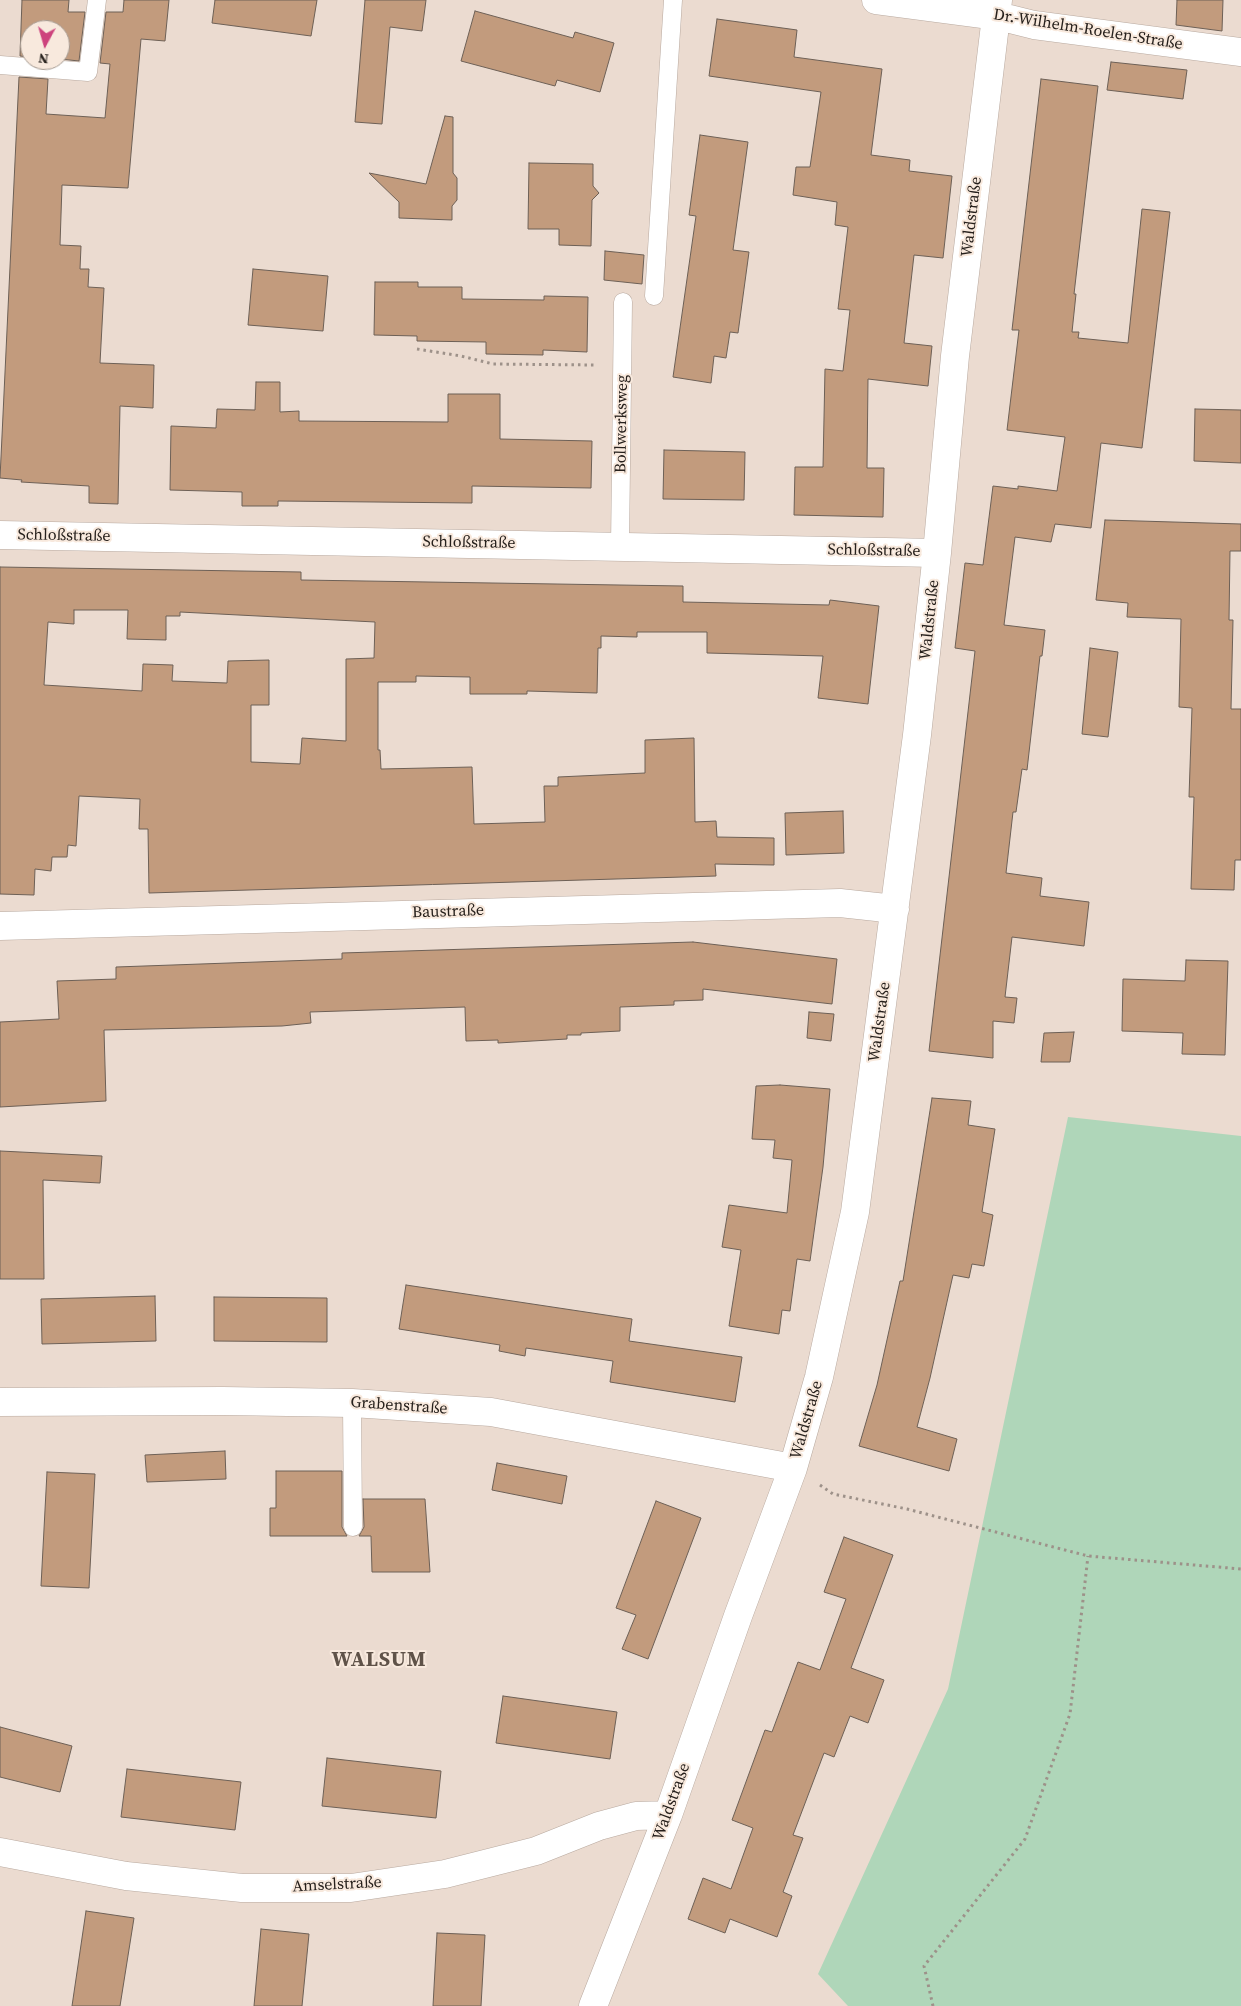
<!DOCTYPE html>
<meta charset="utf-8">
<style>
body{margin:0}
#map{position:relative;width:1241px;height:2006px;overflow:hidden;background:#ebdbd0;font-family:"Source Serif 4",serif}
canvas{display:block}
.north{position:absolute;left:20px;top:20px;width:50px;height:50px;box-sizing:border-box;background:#f8e9dd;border:1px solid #a49990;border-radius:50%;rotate:186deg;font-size:14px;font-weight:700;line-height:20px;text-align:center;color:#26201c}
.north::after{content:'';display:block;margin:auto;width:18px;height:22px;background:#cd437d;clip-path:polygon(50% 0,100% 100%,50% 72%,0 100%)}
</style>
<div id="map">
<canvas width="1241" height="2006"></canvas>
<div class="north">N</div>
</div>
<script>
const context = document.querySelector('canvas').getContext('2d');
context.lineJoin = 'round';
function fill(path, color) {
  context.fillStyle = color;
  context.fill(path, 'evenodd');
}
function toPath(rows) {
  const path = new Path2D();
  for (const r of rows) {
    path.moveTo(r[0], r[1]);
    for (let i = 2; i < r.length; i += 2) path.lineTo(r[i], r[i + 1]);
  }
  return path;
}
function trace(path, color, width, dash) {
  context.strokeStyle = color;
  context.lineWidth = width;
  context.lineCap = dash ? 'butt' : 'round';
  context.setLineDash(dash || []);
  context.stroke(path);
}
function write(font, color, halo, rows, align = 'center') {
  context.font = font + ' "Source Serif 4",serif';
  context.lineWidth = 4;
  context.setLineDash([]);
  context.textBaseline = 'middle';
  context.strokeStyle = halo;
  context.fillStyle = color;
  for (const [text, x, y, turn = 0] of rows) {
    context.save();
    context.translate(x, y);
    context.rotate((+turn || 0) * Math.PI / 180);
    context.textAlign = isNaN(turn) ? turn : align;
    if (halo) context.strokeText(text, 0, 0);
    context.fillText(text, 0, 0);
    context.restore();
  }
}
const green = toPath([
 [1068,1117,1241,1136,1241,2006,848,2006,818,1974,948,1689]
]);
const building = toPath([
 [22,0,69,0,68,12,85,12,79,61,60,59,60,30,30,30,30,57,20,56,22,0],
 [124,0,169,0,165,41,141,39,128,188,62,185,60,245,81,246,80,269,89,269,88,287,104,288,100,363,154,365,153,408,120,406,118,504,89,503,89,486,21,482,22,480,0,478,19,77,48,79,46,114,105,118,110,64,100,63,106,12,123,12,124,0],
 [215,0,317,0,311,36,212,23,215,0],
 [365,0,426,0,422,31,390,27,382,124,355,122,365,0],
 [1177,0,1223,0,1222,31,1176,25,1177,0],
 [475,11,573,38,575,32,614,43,600,92,557,80,555,86,461,61,475,11],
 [717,19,797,30,794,57,882,69,871,155,910,160,909,171,952,176,943,258,914,255,904,343,932,346,928,386,868,379,867,468,884,468,883,517,794,515,795,467,823,467,825,369,843,371,850,310,838,309,848,227,835,225,837,202,793,195,796,167,810,167,821,92,709,76,717,19],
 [1111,62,1187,70,1183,99,1107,90,1111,62],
 [1041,79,1098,86,1074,294,1076,294,1072,332,1079,332,1078,338,1128,343,1142,209,1170,212,1142,448,1101,443,1091,528,1055,524,1051,542,1015,537,1004,625,1045,630,1042,656,1040,656,1027,770,1022,769,1016,812,1013,812,1006,873,1042,878,1040,896,1089,902,1084,946,1012,937,1005,997,1017,998,1014,1023,993,1021,993,1058,929,1051,975,651,955,648,965,563,983,565,993,486,1018,489,1018,486,1057,491,1065,437,1007,430,1019,330,1012,330,1041,79],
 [445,116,453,117,453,173,457,178,457,200,452,206,452,220,399,218,399,202,369,173,426,184,445,116],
 [700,135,748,142,733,250,749,252,738,333,730,332,726,358,714,356,711,383,673,377,696,216,689,215,700,135],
 [529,163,593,164,593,186,599,193,592,200,591,246,559,245,559,229,528,229,529,163],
 [605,251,644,255,642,284,604,280,605,251],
 [253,269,328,276,323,331,248,325,253,269],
 [375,282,418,282,418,287,462,287,462,299,544,300,544,296,588,297,587,352,543,350,543,355,486,354,486,342,417,341,417,336,374,335,375,282],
 [256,382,280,382,280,412,299,411,299,421,448,422,448,394,500,394,500,439,592,441,591,488,472,486,472,503,278,501,278,506,242,506,242,492,170,490,171,426,216,428,217,409,255,410,256,382],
 [1195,409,1241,410,1241,463,1194,461,1195,409],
 [664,450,745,452,744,500,663,499,664,450],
 [1105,520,1241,524,1241,551,1230,551,1229,620,1233,620,1231,709,1241,709,1241,860,1235,860,1234,890,1191,889,1194,797,1189,797,1192,708,1179,707,1181,619,1127,617,1128,603,1096,600,1105,520],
 [0,567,301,572,301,580,683,586,683,602,829,605,830,600,879,606,868,704,818,698,823,656,707,653,707,632,637,632,637,637,601,636,601,648,598,648,597,693,527,691,527,694,470,694,470,677,416,676,416,682,378,682,378,750,380,750,381,769,472,767,474,824,545,822,544,786,558,786,558,777,645,773,645,740,694,738,695,822,716,821,717,837,774,838,774,865,715,864,716,876,149,893,148,829,139,829,140,799,79,796,76,846,68,845,67,857,52,857,51,871,35,869,34,895,0,894,0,567],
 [74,610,128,610,127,639,166,640,166,616,180,616,180,612,375,622,374,658,346,659,346,741,302,738,300,764,251,762,251,705,269,705,269,660,228,661,227,683,172,681,173,665,143,664,142,691,44,685,48,622,74,624,74,610],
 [1090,648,1118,652,1108,737,1082,734,1090,648],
 [843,811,844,853,786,855,785,813,843,811],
 [693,942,837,959,832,1004,703,989,703,1000,674,1001,674,1005,620,1007,620,1031,581,1033,581,1035,567,1035,567,1039,498,1043,498,1040,466,1041,465,1007,310,1012,311,1023,282,1026,104,1030,106,1101,0,1107,0,1022,59,1019,57,981,116,979,116,967,342,959,342,953,693,942],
 [1186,960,1228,961,1225,1055,1182,1054,1183,1033,1122,1031,1123,979,1185,981,1186,960],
 [809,1012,834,1014,831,1041,807,1038,809,1012],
 [1074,1032,1070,1062,1041,1062,1044,1033,1074,1032],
 [780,1085,830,1089,823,1167,810,1261,797,1259,790,1311,782,1310,779,1334,729,1326,741,1250,722,1247,729,1205,787,1213,792,1160,773,1158,775,1140,752,1139,756,1086,780,1085],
 [932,1098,971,1101,968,1125,995,1129,982,1212,993,1215,984,1266,972,1264,969,1278,953,1275,930,1378,917,1427,957,1439,949,1471,859,1446,877,1385,900,1281,903,1281,932,1098],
 [0,1151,102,1156,100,1183,43,1180,44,1279,0,1279,0,1151],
 [406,1285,632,1319,629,1341,742,1357,735,1402,610,1382,613,1361,526,1348,525,1356,499,1351,500,1345,399,1329,406,1285],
 [155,1296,156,1341,42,1344,41,1299,155,1296],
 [214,1297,327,1298,327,1342,214,1341,214,1297],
 [225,1451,226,1479,147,1482,145,1455,225,1451],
 [497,1463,567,1476,562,1504,492,1490,497,1463],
 [276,1471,342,1471,342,1527,347,1536,270,1536,270,1508,276,1508,276,1471],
 [47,1472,95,1474,89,1588,41,1586,47,1472],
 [363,1499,425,1499,430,1572,372,1572,371,1536,359,1536,364,1527,363,1499],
 [656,1501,701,1518,648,1659,622,1649,636,1615,616,1608,656,1501],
 [844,1537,893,1555,851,1668,884,1680,868,1723,850,1716,834,1757,824,1753,793,1835,803,1838,783,1892,792,1896,777,1937,730,1919,725,1933,688,1919,703,1878,731,1889,753,1828,732,1820,765,1730,772,1732,798,1662,820,1670,846,1599,824,1592,844,1537],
 [503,1696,617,1712,610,1759,496,1743,503,1696],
 [0,1727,72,1746,60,1792,0,1777,0,1727],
 [327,1758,441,1771,436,1818,322,1806,327,1758],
 [127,1769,241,1782,235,1830,121,1817,127,1769],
 [86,1911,134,1918,120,2006,72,2006,86,1911],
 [261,1929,309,1934,302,2006,254,2006,261,1929],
 [437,1933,485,1935,481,2006,433,2006,437,1933]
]);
const path = toPath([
 [417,349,461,356,493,364,597,365],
 [820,1485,833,1494,907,1509,1088,1556,1241,1569],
 [933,2006,924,1966,1025,1839,1070,1714,1088,1556]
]);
const service = toPath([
 [0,65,88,72,97,0],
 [654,296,673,0],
 [620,546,623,302],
 [352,1403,353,1527]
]);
const minor = toPath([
 [876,0,998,16,1034,25,1241,52],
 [0,535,937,553],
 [0,926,840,903,895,909],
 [0,1402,223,1401,352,1403,491,1412,793,1468],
 [0,1852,126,1876,242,1888,351,1888,445,1874,536,1851,599,1826,636,1816,668,1815],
 [593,2006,668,1815,738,1616,793,1468,819,1377,855,1212,917,735,937,553,955,356,998,0]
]);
const streetNames = [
 ["Dr.-Wilhelm-Roelen-Straße",1088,30,9],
 ["Waldstraße",972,217,-83],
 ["Bollwerksweg",622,424,-89],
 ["Schloßstraße",64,536,1],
 ["Schloßstraße",469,543,1],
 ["Schloßstraße",874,551,1],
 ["Waldstraße",930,620,-84],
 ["Baustraße",448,912,-2],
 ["Waldstraße",880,1022,-82],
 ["Grabenstraße",399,1406,4],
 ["Waldstraße",807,1420,-74],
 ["Waldstraße",672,1802,-70],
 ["Amselstraße",337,1885,-3]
];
const districtNames = [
 ["WALSUM",379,1661]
];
fill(green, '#afd6b9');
fill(building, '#c29b7d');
trace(building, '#6d6056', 1);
trace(service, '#b8a99f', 19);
trace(minor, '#b8a99f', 29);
trace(path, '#9d9189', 3, [2.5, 4]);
trace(service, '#fff', 18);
trace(minor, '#fff', 28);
write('16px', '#26201c', '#f8e9dd', streetNames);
context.letterSpacing = '1px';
write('bold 21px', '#5f5248', '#f8e9dd', districtNames);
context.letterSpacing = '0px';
</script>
